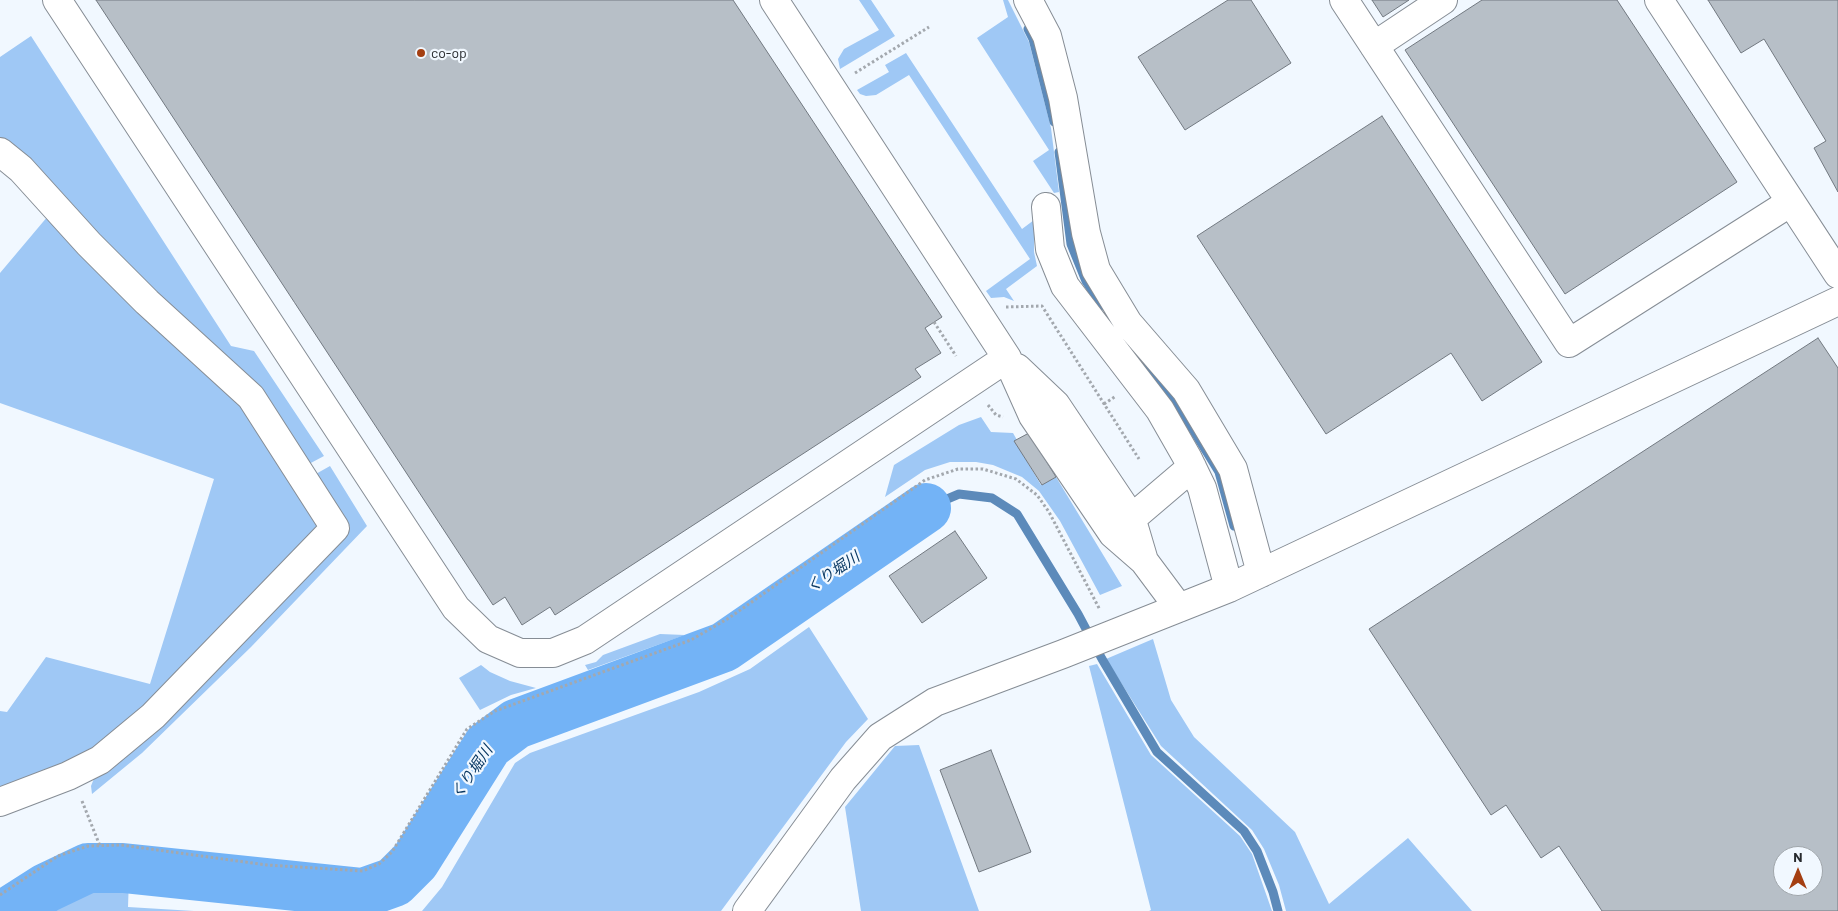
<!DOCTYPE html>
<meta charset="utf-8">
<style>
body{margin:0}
#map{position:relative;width:1838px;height:911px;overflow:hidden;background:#f1f8ff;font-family:Barlow,sans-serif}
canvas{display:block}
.north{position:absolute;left:1773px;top:846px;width:50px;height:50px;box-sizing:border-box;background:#f1f8ff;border:1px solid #a0a6ab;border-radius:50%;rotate:0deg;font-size:14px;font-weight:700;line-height:20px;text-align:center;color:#272a2e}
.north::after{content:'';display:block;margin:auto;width:18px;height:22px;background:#a43f12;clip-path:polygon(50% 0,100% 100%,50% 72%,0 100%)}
</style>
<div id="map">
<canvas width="1838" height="911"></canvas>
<div class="north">N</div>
</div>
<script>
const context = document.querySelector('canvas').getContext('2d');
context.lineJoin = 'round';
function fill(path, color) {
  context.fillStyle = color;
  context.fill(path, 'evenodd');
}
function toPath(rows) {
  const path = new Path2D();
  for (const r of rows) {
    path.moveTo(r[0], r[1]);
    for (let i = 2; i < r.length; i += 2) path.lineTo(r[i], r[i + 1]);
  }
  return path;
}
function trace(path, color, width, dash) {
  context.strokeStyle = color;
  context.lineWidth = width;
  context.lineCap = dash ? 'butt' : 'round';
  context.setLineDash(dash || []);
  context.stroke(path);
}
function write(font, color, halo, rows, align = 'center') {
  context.font = font + ' Barlow,"Noto Sans JP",sans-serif';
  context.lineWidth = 4.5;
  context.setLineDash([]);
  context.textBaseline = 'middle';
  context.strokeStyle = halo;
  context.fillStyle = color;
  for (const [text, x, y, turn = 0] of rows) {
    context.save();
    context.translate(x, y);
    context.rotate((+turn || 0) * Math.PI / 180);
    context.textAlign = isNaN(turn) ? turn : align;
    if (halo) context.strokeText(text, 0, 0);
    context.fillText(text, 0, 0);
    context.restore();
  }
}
const green = toPath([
 [859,0,871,0,895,36,840,69,838,59,844,49,879,30],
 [1003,0,1008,0,1029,42,1051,128,1059,192,1054,193,1033,161,1049,150,977,38,1008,17],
 [31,36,231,346,254,351,324,456,307,465,151,296,0,140,0,57],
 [906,53,1022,229,1034,220,1034,252,1037,266,1006,289,1014,301,1004,297,991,298,986,291,1030,259,909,75,876,95,866,96,860,94,857,90,889,72,885,65],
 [48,216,127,302,243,406,320,527,198,659,88,761,0,796,0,711,7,712,46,657,150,684,214,479,0,403,0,273],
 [981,417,991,432,1013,433,1017,440,1015,441,1041,485,1056,477,1122,586,1100,595,1060,521,1039,491,1022,477,993,465,976,462,950,462,925,470,885,497,894,465,959,425],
 [330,466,367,526,251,647,142,753,92,794,91,786,95,776,139,740,350,527,314,475],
 [809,627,868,719,846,742,721,911,422,911,442,887,515,763,530,753,699,692,750,669],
 [660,634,685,635,588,670,585,665,596,662,603,655],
 [1153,639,1171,700,1194,737,1295,832,1329,904,1408,838,1472,911,1286,911,1279,885,1264,849,1252,830,1161,746,1106,659],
 [1097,664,1151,755,1240,836,1252,854,1272,911,1149,911,1151,910,1089,666],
 [481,665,490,672,510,681,536,688,511,695,480,710,459,678],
 [919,745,979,911,861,911,845,807,895,746],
 [109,878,129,878,128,907,194,911,34,911,59,896,85,885]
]);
const stream = toPath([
 [1028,29,1033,39,1054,122],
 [1059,152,1071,244,1086,281,1102,306],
 [1139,357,1176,402,1219,472,1234,526],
 [926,508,959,494,992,498,1017,514,1078,614,1102,659,1157,752,1244,831,1257,851,1273,892,1278,911]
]);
const river = toPath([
 [10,911,46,888,88,868,123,868,363,893,394,882,415,861,488,745,516,724,724,647,926,508]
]);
const building = toPath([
 [96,0,733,0,942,317,925,328,941,353,915,369,921,377,555,615,550,607,522,625,505,597,493,605,96,0],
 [1228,0,1251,0,1291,63,1185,130,1138,57,1228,0],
 [1372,0,1409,0,1383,17,1372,0],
 [1482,0,1617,0,1737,182,1565,294,1405,50,1482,0],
 [1708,0,1838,0,1838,192,1814,148,1826,141,1764,39,1741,53,1708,0],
 [1382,116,1542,362,1482,401,1451,353,1326,434,1197,236,1382,116],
 [1818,338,1838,368,1838,911,1602,911,1559,846,1541,858,1506,805,1491,815,1369,629,1818,338],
 [1783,856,1813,856,1813,886,1783,886,1783,856],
 [1029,433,1056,477,1042,485,1014,441,1029,433],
 [955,531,987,578,922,623,889,576,955,531],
 [991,750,1031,852,979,872,940,770,991,750]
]);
const path = toPath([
 [855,73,929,27],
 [1006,307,1042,306,1139,459],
 [934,322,956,356],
 [1104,404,1116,396],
 [988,405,996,415,1003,417],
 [82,801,100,846],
 [0,895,58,856,88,846,121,845,267,865,363,871,379,864,392,852,467,729,495,711,691,640,729,618,925,480,958,469,983,469,1016,479,1037,495,1049,512,1100,610]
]);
const minor = toPath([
 [57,0,456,608,488,639,520,653,553,653,585,640,1007,358],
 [774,0,1007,358,1033,416,1113,534,1144,561,1179,608],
 [1028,0,1047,36,1063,98,1086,233,1096,270,1128,323,1186,390,1233,469,1261,573],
 [1344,0,1569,343,1791,202],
 [1659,0,1838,274],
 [1374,46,1443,0],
 [0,152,21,169,89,244,147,302,251,397,335,528,153,716,100,760,68,776,0,802],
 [1046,207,1050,249,1065,286,1160,410,1188,459,1202,488,1229,588],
 [1017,368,1056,405,1131,517,1144,561],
 [1118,530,1192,467],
 [747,911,843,779,880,737,935,702,1063,654,1229,588,1838,301]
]);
const markers = [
 [421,53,5,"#a43f12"]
];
const poiNames = [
 ["co-op",431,53]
];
const waterNames = [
 ["くり堀川",833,572,-34],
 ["くり堀川",472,772,-56]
];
fill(green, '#9fc8f5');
trace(stream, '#5c8aba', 9);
trace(river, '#73b3f6', 50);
fill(building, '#b7bfc7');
trace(building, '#727981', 1);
trace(minor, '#868d95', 30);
trace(path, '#a3a8ae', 3, [2.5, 2.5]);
trace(minor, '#fff', 28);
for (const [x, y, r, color] of markers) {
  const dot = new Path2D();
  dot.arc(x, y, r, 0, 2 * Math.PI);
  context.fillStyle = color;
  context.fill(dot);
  trace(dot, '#f1f8ff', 2);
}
write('14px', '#272a2e', '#f1f8ff', poiNames, 'left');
write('italic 15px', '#083762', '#f1f8ff', waterNames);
</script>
